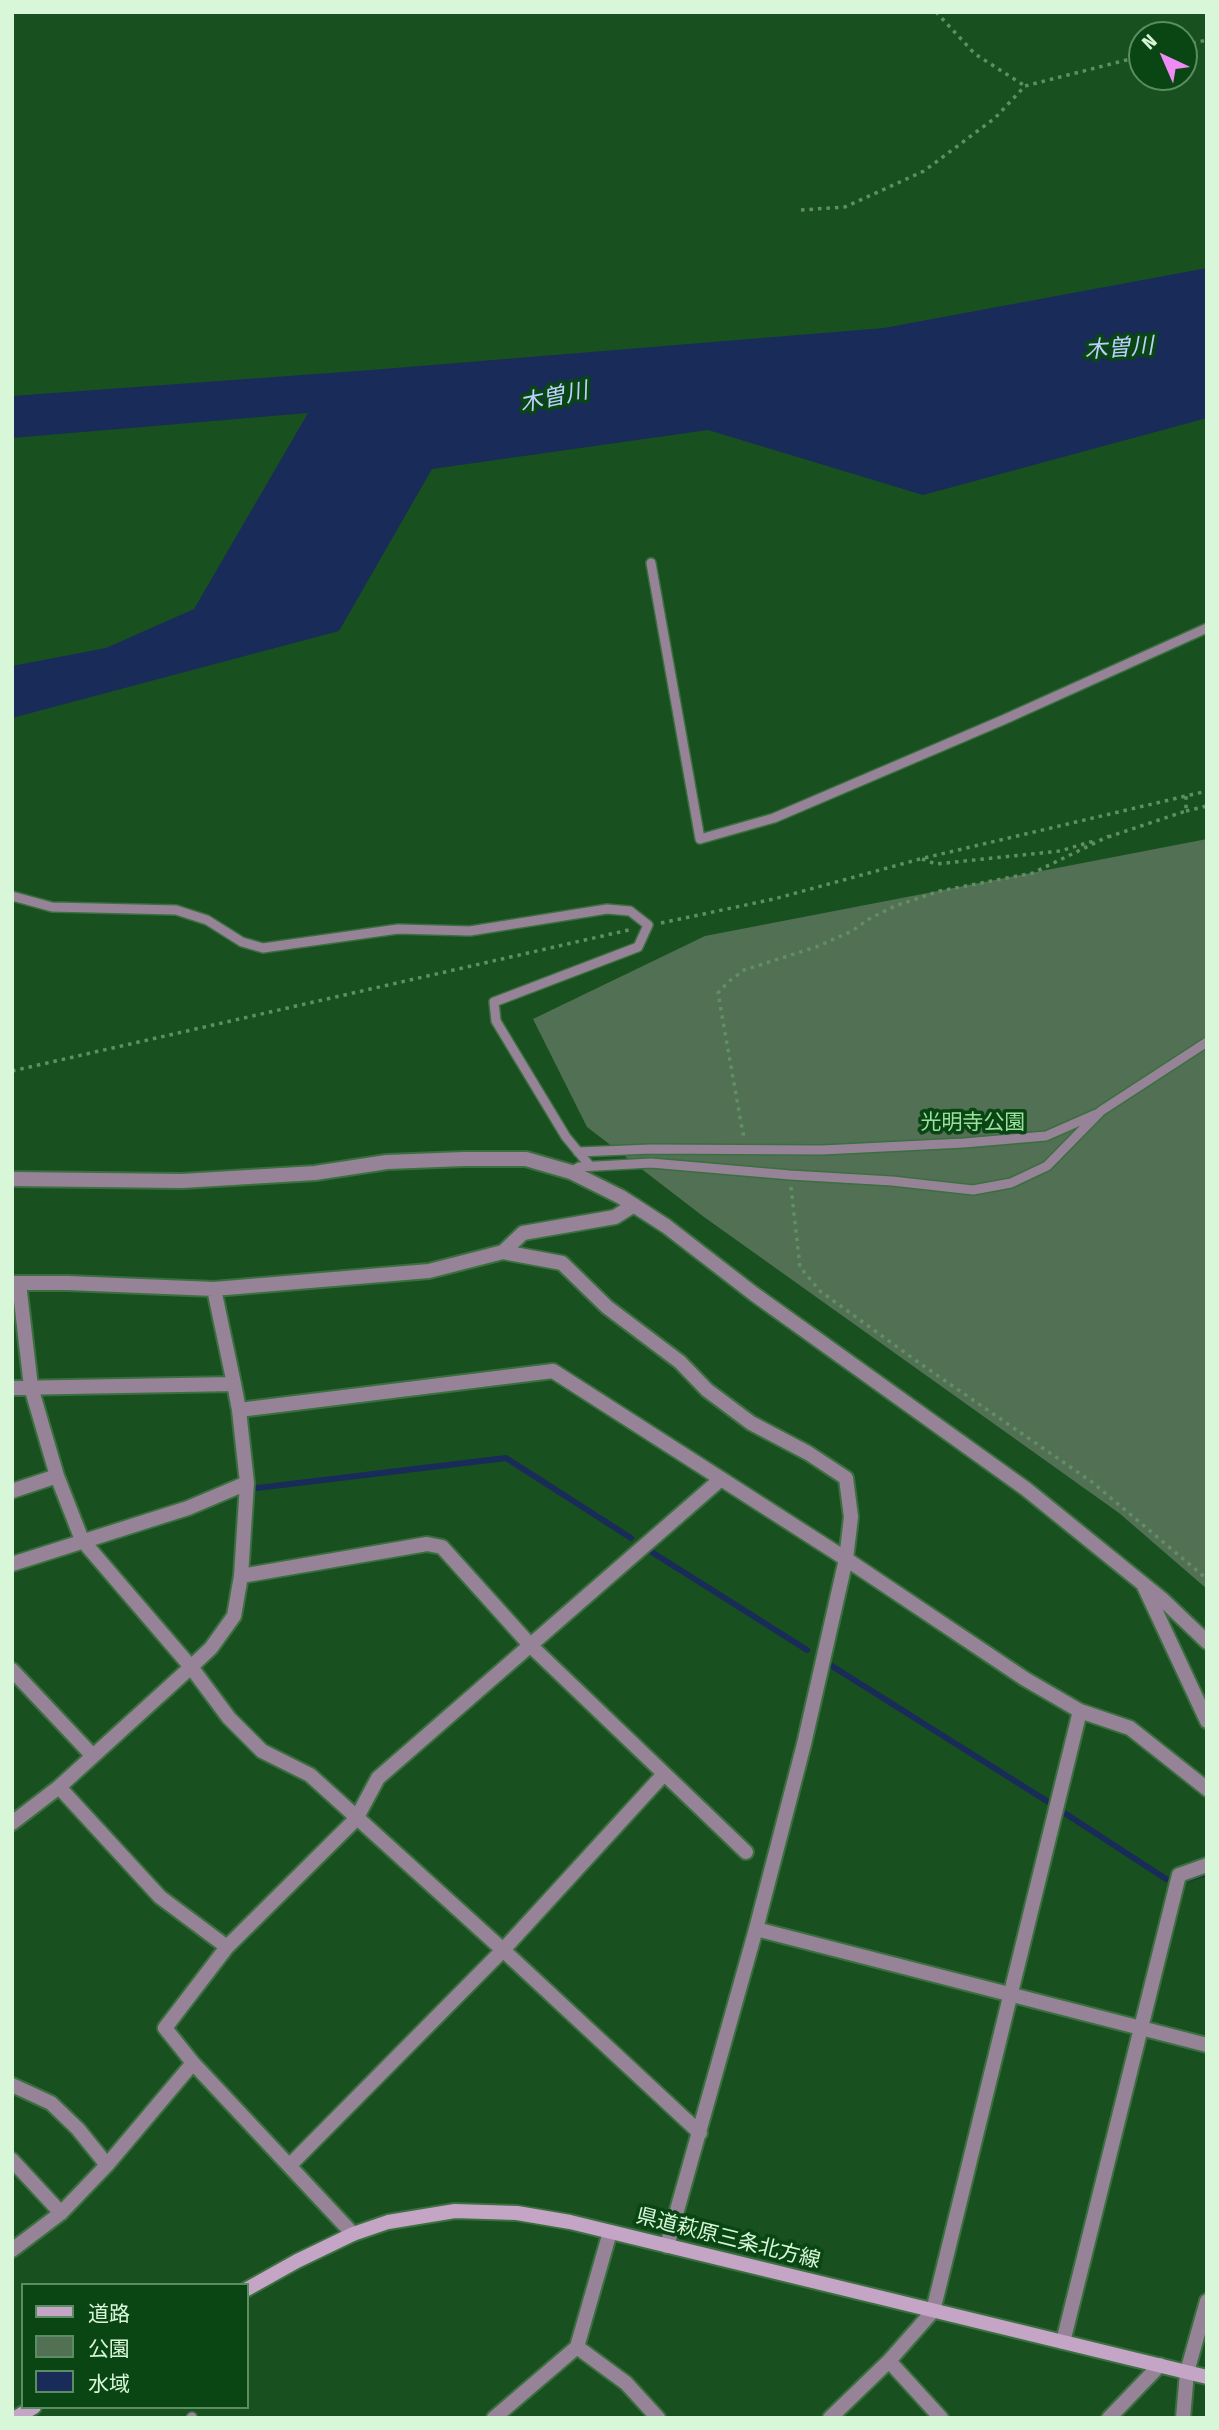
<!DOCTYPE html>
<meta charset="utf-8">
<style>
body{margin:0}
#map{position:relative;width:1219px;height:2430px;overflow:hidden;background:#18511f;font-family:"Fira Sans Condensed","Noto Sans JP",sans-serif}
canvas{display:block}
.frame{position:absolute;inset:0;border:14px solid #d8f6d8;pointer-events:none}
.legend{position:absolute;left:21px;top:2283px;width:228px;height:126px;box-sizing:border-box;background:#0a4614;border:2px solid #5c8c62;margin:0;padding:9px 12px;list-style:none;font-size:21px;color:#d8f6d8}
.legend li{display:flex;align-items:center;gap:14px;height:35px}
.legend b{width:35px;border:2px solid #5c8c62}
.north{position:absolute;left:1128px;top:21px;width:70px;height:70px;box-sizing:border-box;background:#0a4614;border:2px solid #5c8c62;border-radius:50%;rotate:316deg;font-size:19px;font-weight:700;line-height:28px;text-align:center;color:#d8f6d8}
.north::after{content:'';display:block;margin:auto;width:24px;height:32px;background:#f08bf5;clip-path:polygon(50% 0,100% 100%,50% 72%,0 100%)}
</style>
<div id="map">
<canvas width="1219" height="2430"></canvas>
<div class="frame"></div>
<ul class="legend">
<li><b style="height:9px;background:#c5a5c6"></b>道路</li>
<li><b style="height:19px;background:#527053"></b>公園</li>
<li><b style="height:19px;background:#192b58"></b>水域</li>
</ul>
<div class="north">N</div>
</div>
<script>
const context = document.querySelector('canvas').getContext('2d');
context.lineJoin = 'round';
function fill(path, color) {
  context.fillStyle = color;
  context.fill(path, 'evenodd');
}
function toPath(rows) {
  const path = new Path2D();
  for (const r of rows) {
    path.moveTo(r[0], r[1]);
    for (let i = 2; i < r.length; i += 2) path.lineTo(r[i], r[i + 1]);
  }
  return path;
}
function trace(path, color, width, dash) {
  context.strokeStyle = color;
  context.lineWidth = width;
  context.lineCap = dash ? 'butt' : 'round';
  context.setLineDash(dash || []);
  context.stroke(path);
}
function write(font, color, halo, rows, align = 'center') {
  context.font = font + ' "Fira Sans Condensed","Noto Sans JP",sans-serif';
  context.lineWidth = 7;
  context.setLineDash([]);
  context.textBaseline = 'middle';
  context.strokeStyle = halo;
  context.fillStyle = color;
  for (const [text, x, y, turn = 0] of rows) {
    context.save();
    context.translate(x, y);
    context.rotate((+turn || 0) * Math.PI / 180);
    context.textAlign = isNaN(turn) ? turn : align;
    if (halo) context.strokeText(text, 0, 0);
    context.fillText(text, 0, 0);
    context.restore();
  }
}
const green = toPath([
 [1207,839,1207,1589,1119,1513,704,1217,587,1127,533,1019,705,936]
]);
const water = toPath([
 [1207,268,1207,418,923,495,708,430,432,469,339,631,12,718,12,666,106,648,194,609,308,413,12,438,12,396,371,370,884,328]
]);
const stream = toPath([
 [257,1488,506,1458,631,1538],
 [647,1549,807,1650],
 [824,1661,1050,1803],
 [1063,1812,1166,1879],
 [1188,1879,1207,1873]
]);
const path = toPath([
 [936,12,975,54,1025,86],
 [1184,45,1207,40],
 [801,210,845,207,924,171,995,118,1025,86,1142,56],
 [1186,811,1207,806],
 [1108,837,1186,811,1186,796],
 [922,859,936,864,1060,851,1097,840],
 [661,923,774,899,920,859,1207,791],
 [12,1071,633,929],
 [745,1134,743,1134,718,993,728,982,744,970,816,947,852,931,869,919,895,906,940,891,1033,873,1109,836],
 [791,1187,800,1267,820,1291,918,1362,1092,1482,1207,1579]
]);
const service = toPath([
 [651,563,700,839,774,818,1003,720,1207,628],
 [12,896,52,907,176,910,207,920,242,942,263,948,398,929,470,931,607,909,630,911,648,925,638,947,494,1002,496,1021,566,1137,590,1166],
 [578,1152,651,1149,822,1150,964,1143,1046,1136,1096,1114],
 [571,1172,579,1167,651,1163,790,1175,892,1181,973,1190,1011,1183,1047,1166,1101,1111,1207,1042],
 [191,2418,192,2417]
]);
const minor = toPath([
 [12,1179,182,1181,315,1173,387,1162,464,1159,526,1159,571,1172,621,1197,666,1226,754,1294,1026,1489,1163,1600,1207,1642],
 [503,1252,562,1263,607,1307,680,1362,707,1390,751,1423,808,1453,846,1478,851,1517,846,1559,804,1744,756,1929,667,2246],
 [12,1283,68,1283,214,1289,429,1271,503,1252,523,1233,615,1217,634,1205],
 [19,1283,31,1387,57,1476,82,1540,191,1667,229,1718,262,1751,310,1775,503,1950,700,2133],
 [214,1289,234,1384],
 [12,1388,234,1384,239,1410,247,1483,241,1576,234,1616,211,1648,191,1667,59,1787,12,1823],
 [239,1410,553,1371,846,1559,1025,1679,1080,1711,1130,1728,1207,1789],
 [12,1491,57,1476],
 [12,1564,188,1508,247,1483],
 [241,1576,427,1544,442,1547,531,1646,746,1852],
 [1144,1586,1207,1721],
 [12,1670,92,1755],
 [59,1787,160,1897,227,1947],
 [756,1929,1207,2045],
 [12,2085,51,2103,78,2129,107,2165],
 [12,2160,61,2213],
 [290,2165,503,1950,664,1774],
 [353,2234,193,2063,165,2028,227,1947,356,1819,378,1778,721,1479],
 [12,2250,61,2213,107,2165,193,2063],
 [1063,2342,1179,1875,1207,1865],
 [577,2347,626,2383,658,2418],
 [889,2361,941,2418],
 [494,2418,577,2347,610,2232],
 [830,2418,889,2361,933,2311,1080,1711],
 [1109,2418,1160,2365],
 [1183,2418,1187,2372,1207,2301]
]);
const secondary = toPath([
 [247,2289,297,2261,353,2234,388,2222,455,2211,517,2213,570,2222,1207,2377],
 [15,2418,34,2407]
]);
const parkNames = [
 ["光明寺公園",973,1123]
];
const streetNames = [
 ["県道萩原三条北方線",728,2239,14]
];
const waterNames = [
 ["木曽川",1119,349,-4],
 ["木曽川",554,398,-12]
];
fill(green, '#527053');
fill(water, '#192b58');
trace(stream, '#192b58', 6);
trace(service, '#3b6f40', 12);
trace(minor, '#3b6f40', 18);
trace(secondary, '#3b6f40', 18);
trace(path, '#608f64', 3.5, [3.5, 5]);
trace(service, '#978397', 9);
trace(minor, '#978397', 14);
trace(secondary, '#c5a5c6', 14);
write('21px', '#9be09e', '#0a4614', parkNames);
write('21px', '#d8f6d8', '#0a4614', streetNames);
write('italic 23px', '#bbd0fe', '#0a4614', waterNames);
</script>
